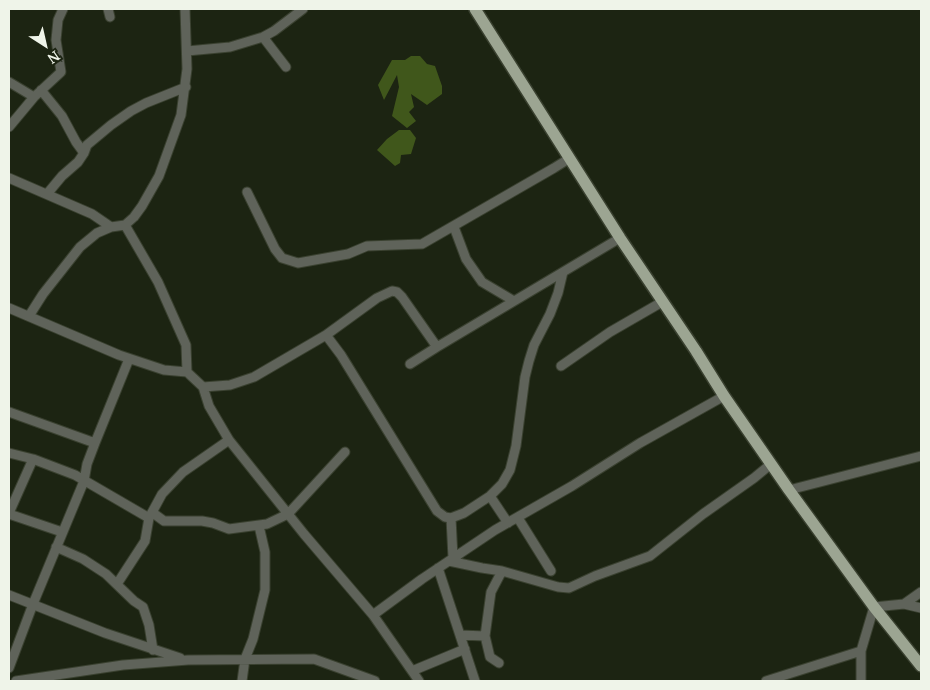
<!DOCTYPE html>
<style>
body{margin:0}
#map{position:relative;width:930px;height:690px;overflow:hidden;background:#1c2412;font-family:"Noto Serif",serif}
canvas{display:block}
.frame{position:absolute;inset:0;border:10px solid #eff4e9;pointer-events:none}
.north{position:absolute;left:20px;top:20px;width:50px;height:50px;-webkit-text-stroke:4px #1c2412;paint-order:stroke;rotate:145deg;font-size:14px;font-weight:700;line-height:20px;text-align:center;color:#eff4e9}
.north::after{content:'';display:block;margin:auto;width:18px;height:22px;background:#eff4e9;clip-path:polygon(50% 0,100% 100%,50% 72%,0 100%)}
</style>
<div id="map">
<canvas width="930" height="690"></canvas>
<div class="frame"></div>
<div class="north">N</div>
</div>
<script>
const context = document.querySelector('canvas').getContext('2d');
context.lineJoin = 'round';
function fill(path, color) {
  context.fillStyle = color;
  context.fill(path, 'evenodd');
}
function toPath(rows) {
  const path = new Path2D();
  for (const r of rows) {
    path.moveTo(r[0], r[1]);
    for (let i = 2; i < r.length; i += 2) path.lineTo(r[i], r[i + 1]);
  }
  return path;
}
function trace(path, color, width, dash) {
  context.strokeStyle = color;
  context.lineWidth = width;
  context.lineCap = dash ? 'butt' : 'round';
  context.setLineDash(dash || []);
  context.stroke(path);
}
const forest = toPath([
 [411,56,420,56,427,64,435,66,442,86,442,94,427,105,411,94,414,107,409,112,416,121,407,128,392,116,399,87,397,75,384,100,378,85,392,60,405,60],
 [399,130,410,130,416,138,411,154,401,155,400,163,395,166,377,150,387,139]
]);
const minor = toPath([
 [108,9,110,17],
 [185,9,187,69,181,115,159,176,142,206,134,217,125,225,158,282,186,345,187,372,203,387,209,406,229,440,304,534,373,615,419,681],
 [263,37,286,67],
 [187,51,230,47,263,37,274,31,303,9],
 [9,82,34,97],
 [41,90,62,116,76,142,84,153],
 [9,127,34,97,61,72,56,40,58,20,63,9],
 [9,178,92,214,111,227],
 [247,192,275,249,282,258,298,263,348,254,367,246,422,244,554,168,570,158],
 [47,194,62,176,78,162,84,153,87,145,111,125,131,111,146,103,186,87],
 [454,227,466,259,482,282,514,301],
 [9,308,119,355,164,370,187,372],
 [29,316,43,294,80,247,97,233,111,227,125,225],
 [326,335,341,355,437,511,445,517,451,518],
 [410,364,437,347],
 [561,366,610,332,662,302],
 [203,387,230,385,254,377,326,335,377,298,392,291,397,292,402,297,437,347,620,238],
 [9,412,95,443],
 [9,453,33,459,75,475,149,518],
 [789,490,921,456],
 [490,496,508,523],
 [9,513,33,459],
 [153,513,164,521,202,521,213,523,229,529,267,524,288,514,345,452],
 [9,514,62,532],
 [518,518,551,571],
 [56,547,83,559,106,574,134,601,143,607,149,625,153,650],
 [453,558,451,518,464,513,490,496,502,484,510,470,516,446,525,377,529,361,534,345,550,314,558,293,563,272],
 [449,561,482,568,502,571,558,587,569,588,595,576,650,556,703,514,754,478,771,464],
 [438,568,475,681],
 [117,584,145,541,149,518,162,494,183,472,229,440],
 [9,595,105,633,180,658],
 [904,604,921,592],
 [373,615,422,579,495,530,572,486,640,443,724,396],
 [460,635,485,636],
 [499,663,490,657,485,636,491,592,502,571],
 [9,668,33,604,84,481,87,464,95,443,129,359],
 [412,671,465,649],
 [16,681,123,665,188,660,314,659,375,681],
 [242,681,245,659,253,639,265,590,265,552,259,526],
 [766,681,861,651],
 [861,681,861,651,874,607,904,604,921,608]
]);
const major = toPath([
 [475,9,620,238,696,351,724,396,789,490,874,607,921,666]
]);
fill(forest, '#40571b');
trace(minor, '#3a4130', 11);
trace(major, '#3a4130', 14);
trace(minor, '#5f635a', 9);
trace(major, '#9ca592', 11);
</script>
